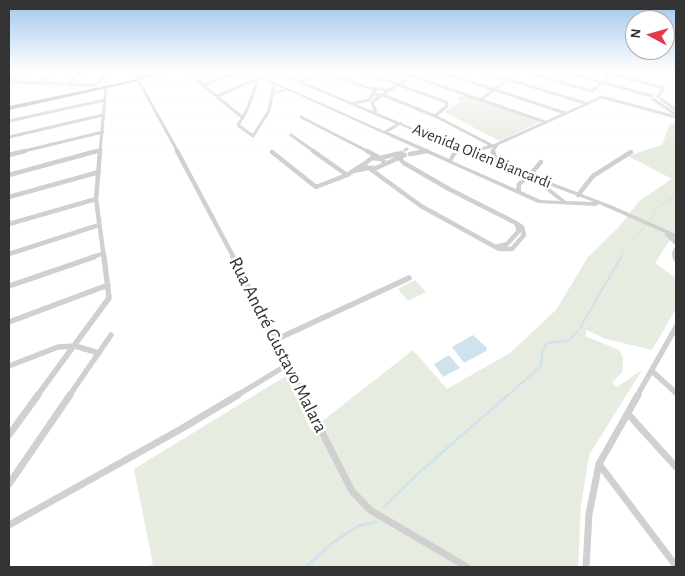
<!DOCTYPE html>
<meta charset="utf-8">
<style>
body{margin:0}
#map{position:relative;width:685px;height:576px;overflow:hidden;background:#fff;font-family:"Alegreya Sans",sans-serif}
canvas{display:block}
.frame{position:absolute;inset:0;border:10px solid #333;pointer-events:none}
.north{position:absolute;left:625px;top:10px;width:50px;height:50px;box-sizing:border-box;background:#fff;border:1px solid #adadad;border-radius:50%;rotate:276deg;font-size:14px;font-weight:700;line-height:20px;text-align:center;color:#333}
.north::after{content:'';display:block;margin:auto;width:18px;height:22px;background:#e63946;clip-path:polygon(50% 0,100% 100%,50% 72%,0 100%)}
</style>
<div id="map">
<canvas width="685" height="576"></canvas>
<div class="frame"></div>
<div class="north">N</div>
</div>
<script>
const context = document.querySelector('canvas').getContext('2d');
context.lineJoin = 'round';
function fill(path, color) {
  context.fillStyle = color;
  context.fill(path, 'evenodd');
}
function toPath(rows) {
  const path = new Path2D();
  for (const r of rows) {
    path.moveTo(r[0], r[1]);
    for (let i = 2; i < r.length; i += 2) path.lineTo(r[i], r[i + 1]);
  }
  return path;
}
function trace(path, color, width, dash) {
  context.strokeStyle = color;
  context.lineWidth = width;
  context.lineCap = dash ? 'butt' : 'round';
  context.setLineDash(dash || []);
  context.stroke(path);
}
function write(font, color, halo, rows, align = 'center') {
  context.font = font + ' "Alegreya Sans",sans-serif';
  context.lineWidth = 5;
  context.setLineDash([]);
  context.textBaseline = 'middle';
  context.strokeStyle = halo;
  context.fillStyle = color;
  for (const [text, x, y, turn = 0] of rows) {
    context.save();
    context.translate(x, y);
    context.rotate((+turn || 0) * Math.PI / 180);
    context.textAlign = isNaN(turn) ? turn : align;
    if (halo) context.strokeText(text, 0, 0);
    context.fillText(text, 0, 0);
    context.restore();
  }
}
const green = toPath([
 [462,95,538,121,538,123,500,141,444,112,461,101,457,99],
 [670,123,676,124,676,239,670,240,655,263,676,278,676,309,652,350,606,339,587,330,585,336,619,350,623,358,623,371,612,383,617,387,642,370,589,455,581,506,578,567,147,567,153,564,134,469,286,376,311,430,413,350,447,389,510,353,556,310,588,257,619,227,639,201,672,179,628,156,662,145],
 [415,280,426,292,408,301,398,289]
]);
const water = toPath([
 [473,335,487,348,486,351,464,363,452,347],
 [449,355,460,368,443,377,434,364]
]);
const streamFar2 = toPath([
 [632,242,661,204,676,196],
 [620,258,625,250]
]);
const streamFar1 = toPath([
 [580,328,621,257],
 [507,396,541,366,542,354,547,343,569,340,577,332]
]);
const stream = toPath([
 [384,507,423,469,508,395],
 [306,567,331,544,358,526,376,522]
]);
const minorFar3 = toPath([
 [140,71,137,78,178,152],
 [186,71,243,118],
 [325,71,365,87,377,89],
 [361,71,446,102,447,106,435,116],
 [397,71,545,122],
 [438,71,565,113],
 [480,71,585,103],
 [561,71,652,96],
 [602,71,664,88,658,97],
 [191,74,201,71],
 [537,76,592,91,612,74],
 [259,77,247,110,238,125,253,136,269,111,274,83],
 [301,81,325,71],
 [9,82,96,85,110,71],
 [9,83,25,71],
 [39,83,54,71],
 [68,84,82,71],
 [203,85,240,71],
 [377,89,383,89,386,92,383,95,376,95,373,92,377,89],
 [386,92,421,71],
 [217,96,257,79],
 [653,99,675,114],
 [661,99,676,110],
 [480,100,514,75],
 [354,103,369,100,373,93],
 [376,113,372,102,383,95,435,116,493,146],
 [301,117,369,152],
 [9,121,105,100],
 [291,135,315,152],
 [9,137,103,115],
 [405,150,407,149],
 [20,152,103,132],
 [93,152,101,150],
 [100,152,106,87],
 [420,152,427,151],
 [468,152,493,146,602,97,676,117],
 [492,152,497,145]
]);
const minorFar2 = toPath([
 [100,151,96,199,104,258],
 [177,151,234,258],
 [313,151,347,175],
 [367,151,380,158,402,153],
 [493,151,496,162],
 [272,152,316,187,347,175,364,164],
 [468,152,472,151],
 [410,154,427,151],
 [9,155,25,151],
 [372,158,382,159,385,164,376,168,367,168,364,164,372,158],
 [385,164,405,155],
 [369,168,421,206,499,249,512,249,524,235,522,227,516,223,449,189,404,163,395,154],
 [353,171,369,168],
 [9,175,97,151],
 [529,176,541,162],
 [578,195,593,176,631,152],
 [9,197,99,172],
 [9,222,9,224,96,199],
 [496,247,507,244,519,231,517,225],
 [9,254,99,225],
 [90,258,104,253]
]);
const minorFar1 = toPath([
 [233,257,304,396],
 [9,286,94,257],
 [9,322,108,285],
 [275,340,409,278],
 [9,366,58,347,75,346,99,353],
 [652,371,676,393],
 [37,396,109,298,104,257],
 [69,396,111,335],
 [236,396,287,365],
 [637,396,676,327]
]);
const minor = toPath([
 [303,395,352,491,370,510,467,567],
 [628,414,676,467],
 [9,435,38,395],
 [599,464,676,566],
 [9,484,70,395],
 [9,525,181,429,238,395],
 [586,567,589,514,599,464,638,395]
]);
const tertiary = toPath([
 [245,71,249,71,257,74,258,72,260,72,260,75,261,76,384,131,396,124,276,73,279,72,399,122,402,122,403,124,459,147,613,206,676,234,676,238,674,237,676,240,676,245,674,244,665,235,665,233,599,204,596,206,538,203,287,90,271,95,271,93,284,89,245,71],
 [400,125,455,149,459,150,452,153,449,159,388,132,400,125],
 [463,152,526,176,517,183,516,189,452,161,456,155,463,152],
 [530,178,538,181,537,182,537,183,560,201,541,200,521,191,521,185,530,178],
 [543,183,594,202,566,201,543,183],
 [676,247,676,262,673,260,672,253,674,248,676,247]
]);
const primary = toPath([
 [160,71,166,71,130,83,9,110,9,106,129,81,160,71]
]);
const farStreetnames = [
 ["Avenida Olien Biancardi",482,156,22]
];
const streetNames = [
 ["Rua André Gustavo Malara",278,345,63]
];
fill(green, '#e6ecdf');
fill(water, '#cfe2ee');
trace(streamFar2, '#cfe2ee', 1);
trace(streamFar1, '#cfe2ee', 2);
trace(stream, '#cfe2ee', 2.5);
trace(minorFar3, '#d0d0d0', 3);
trace(minorFar2, '#d0d0d0', 4.5);
trace(minorFar1, '#d0d0d0', 5.5);
trace(minor, '#d0d0d0', 7);
fill(tertiary, '#d0d0d0');
fill(primary, '#ababab');
const sky = context.createLinearGradient(0, 0, 0, 151);
sky.addColorStop(0, '#9ec6ea');
sky.addColorStop(0.47, '#fff');
sky.addColorStop(1, '#ffffff00');
context.fillStyle = sky;
context.fillRect(0, 0, 685, 151);
write('16px', '#333', '#fff', farStreetnames);
write('19px', '#333', '#fff', streetNames);
</script>
